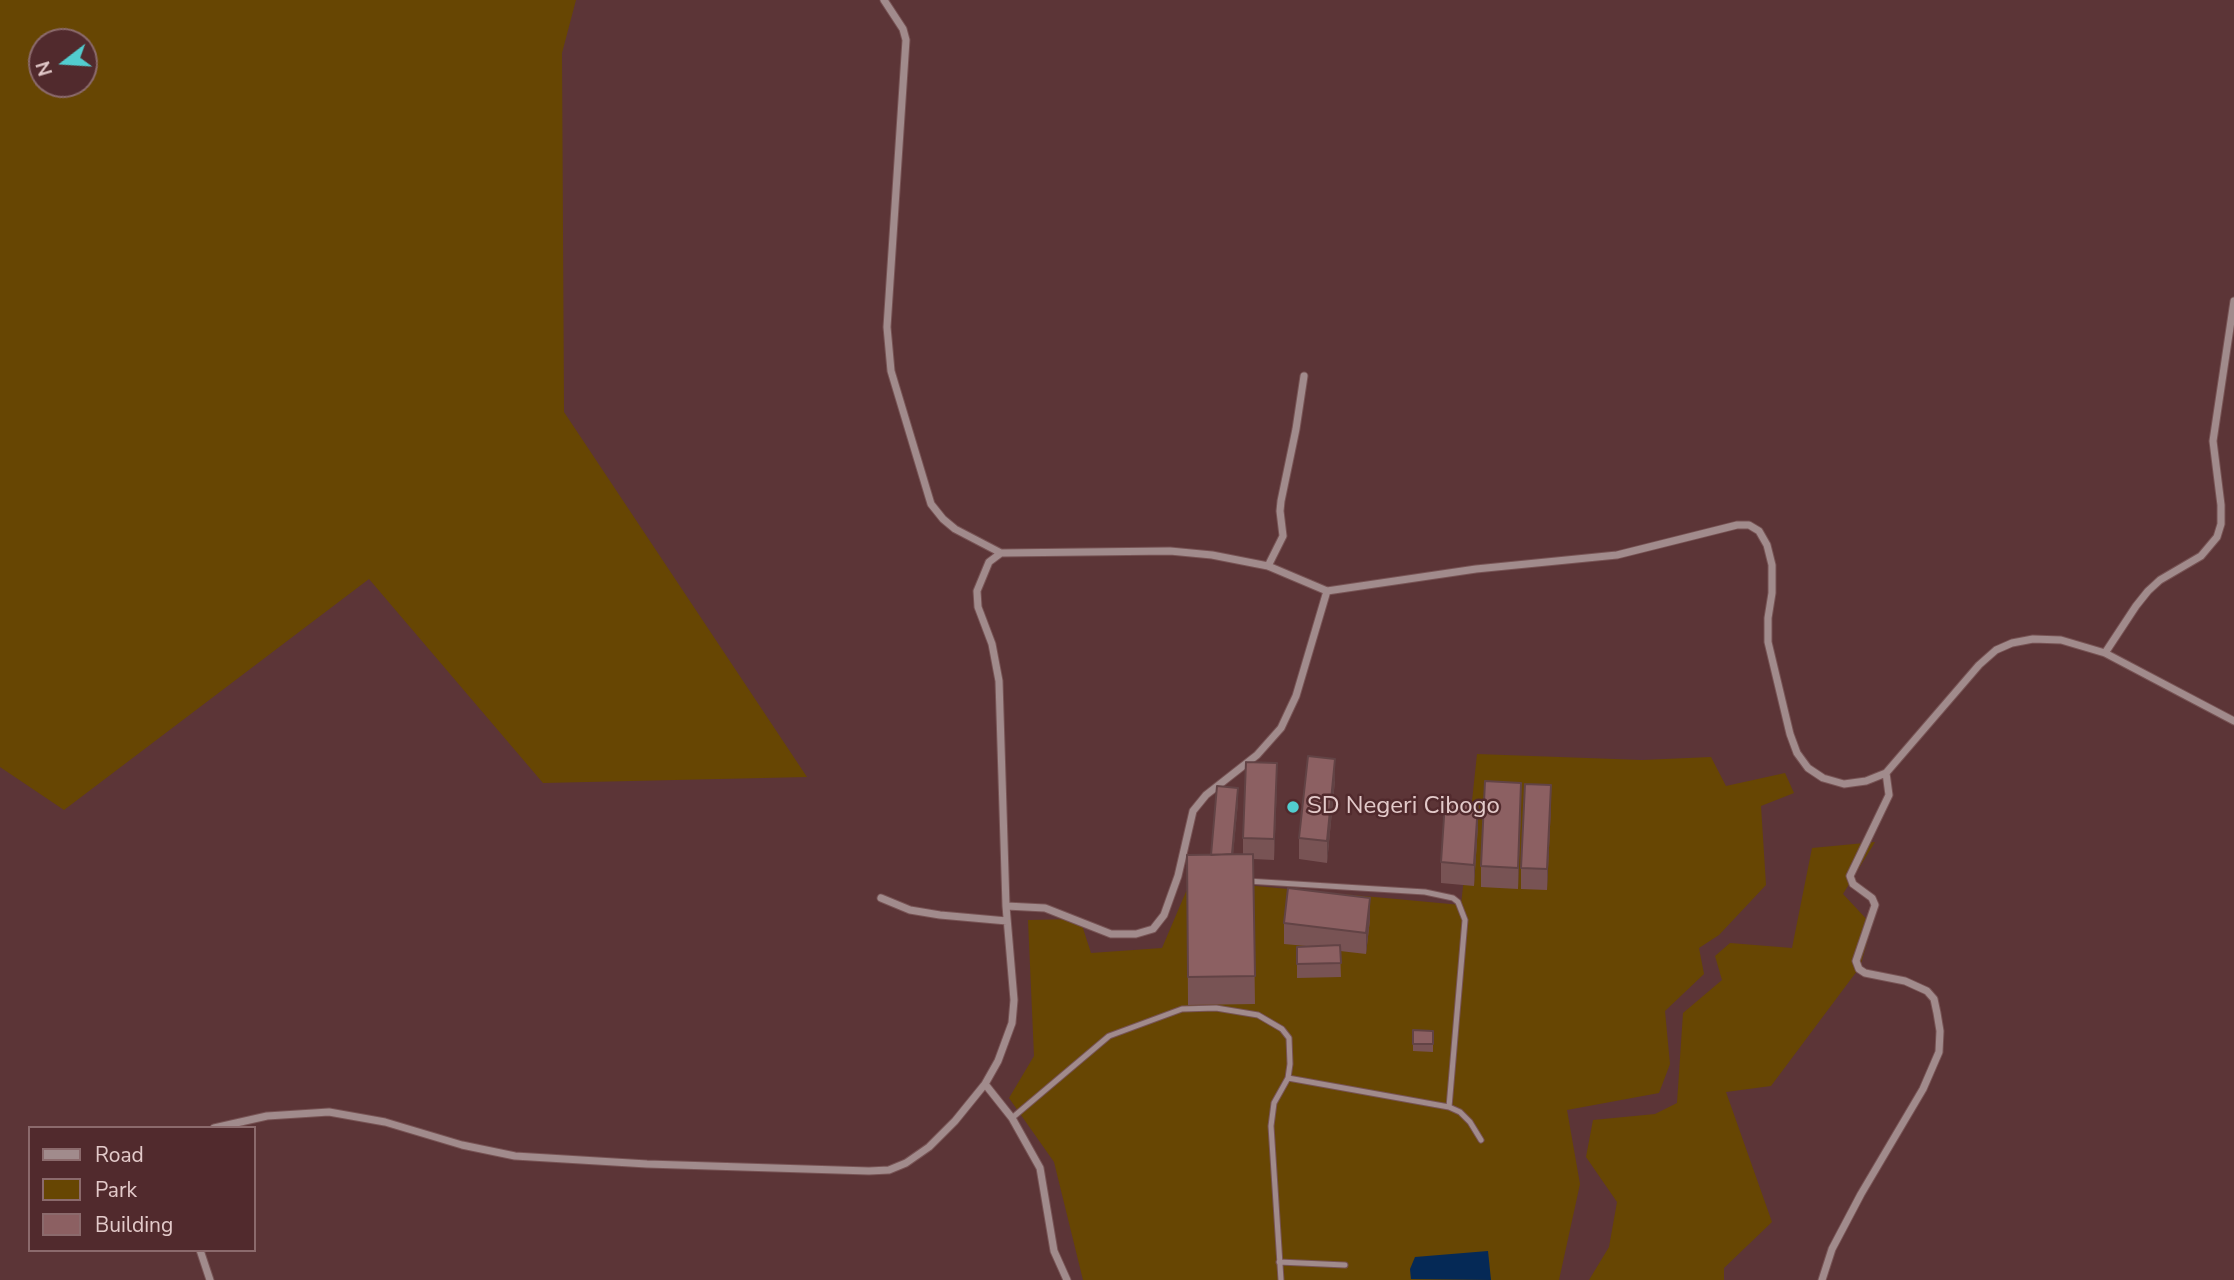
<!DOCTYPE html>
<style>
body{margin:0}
#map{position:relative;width:2234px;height:1280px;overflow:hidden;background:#5c3537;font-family:"Nunito Sans",sans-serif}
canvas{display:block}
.legend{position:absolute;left:28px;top:1126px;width:228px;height:126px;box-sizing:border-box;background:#512a2d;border:2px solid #8b6a6c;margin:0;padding:9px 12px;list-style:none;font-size:21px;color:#e3caca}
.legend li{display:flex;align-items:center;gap:14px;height:35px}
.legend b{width:35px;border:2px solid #8b6a6c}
.north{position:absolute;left:28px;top:28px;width:70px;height:70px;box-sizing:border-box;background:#512a2d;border:2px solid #8b6a6c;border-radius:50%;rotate:253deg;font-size:19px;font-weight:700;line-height:28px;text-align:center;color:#e3caca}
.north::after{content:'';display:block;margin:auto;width:24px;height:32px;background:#52cdcf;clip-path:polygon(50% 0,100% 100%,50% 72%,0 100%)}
</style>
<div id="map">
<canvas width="2234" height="1280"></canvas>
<ul class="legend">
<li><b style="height:9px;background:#a18b8c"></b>Road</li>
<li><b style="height:19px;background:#674603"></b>Park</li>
<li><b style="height:19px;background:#8c6062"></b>Building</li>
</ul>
<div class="north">N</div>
</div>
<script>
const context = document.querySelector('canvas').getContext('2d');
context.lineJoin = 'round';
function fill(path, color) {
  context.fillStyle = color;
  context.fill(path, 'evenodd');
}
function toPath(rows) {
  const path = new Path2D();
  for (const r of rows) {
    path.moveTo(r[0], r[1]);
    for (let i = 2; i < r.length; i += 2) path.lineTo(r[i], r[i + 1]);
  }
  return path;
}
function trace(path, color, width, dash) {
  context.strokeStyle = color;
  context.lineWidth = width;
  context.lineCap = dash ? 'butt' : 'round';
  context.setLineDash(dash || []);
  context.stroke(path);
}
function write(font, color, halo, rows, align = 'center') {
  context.font = font + ' "Nunito Sans",sans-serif';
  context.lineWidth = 5;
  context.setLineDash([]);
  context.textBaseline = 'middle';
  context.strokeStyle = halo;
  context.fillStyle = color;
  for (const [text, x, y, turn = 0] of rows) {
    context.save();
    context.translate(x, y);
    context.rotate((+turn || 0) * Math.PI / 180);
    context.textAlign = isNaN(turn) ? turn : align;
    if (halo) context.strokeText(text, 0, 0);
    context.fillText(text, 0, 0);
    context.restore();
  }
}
const green = toPath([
 [0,0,576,0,562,53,564,412,807,777,543,783,369,579,64,810,0,767],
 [42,42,84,42,84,84,42,84],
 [1477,754,1642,760,1711,757,1726,786,1785,773,1794,793,1761,806,1766,885,1719,935,1699,948,1704,974,1665,1011,1670,1064,1659,1093,1567,1110,1580,1184,1559,1280,1083,1280,1054,1162,1009,1098,1034,1056,1028,920,1080,919,1091,953,1162,948,1191,880,1461,905],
 [1875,842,1843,894,1872,925,1860,967,1771,1086,1726,1092,1772,1222,1724,1268,1724,1280,1589,1280,1609,1247,1617,1202,1586,1157,1593,1120,1655,1114,1677,1103,1683,1013,1722,980,1715,956,1730,943,1792,948,1812,848]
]);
const water = toPath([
 [1488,1251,1491,1280,1411,1279,1410,1269,1415,1257]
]);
const lane = toPath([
 [1247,881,1425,892,1453,898,1458,902,1465,920,1449,1107],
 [1288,1078,1449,1107,1460,1112,1470,1122,1481,1140],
 [1012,1118,1109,1036,1182,1009,1216,1008,1258,1015,1282,1029,1289,1038,1290,1064,1288,1078,1274,1103,1271,1126,1281,1280],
 [1279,1262,1345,1265]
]);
const street = toPath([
 [884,0,903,29,906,40,887,327,891,371,931,504,943,519,955,529,1001,553],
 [1268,566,1283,536,1280,511,1281,501,1296,429,1304,376],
 [2105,653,2136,606,2148,591,2160,580,2201,556,2217,537,2221,524,2221,505,2213,441,2234,301],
 [881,898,910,910,940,915,1007,921],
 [1006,906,1045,908,1111,934,1136,934,1153,929,1164,915,1178,876,1193,811,1206,795,1257,755,1281,728,1296,696,1327,591],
 [985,1084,1012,1118,1040,1168,1054,1251,1067,1280],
 [214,1128,267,1116,329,1112,385,1122,462,1145,515,1156,647,1164,869,1171,889,1170,906,1163,929,1147,955,1121,985,1084,998,1061,1012,1023,1014,1000,1006,906,999,681,992,644,978,607,977,591,989,562,1001,553,1170,551,1212,555,1268,566,1327,591,1476,569,1617,555,1737,525,1749,525,1759,531,1767,545,1772,565,1772,593,1768,618,1768,642,1790,734,1797,753,1808,768,1823,778,1844,784,1866,781,1886,773,1979,665,1996,650,2012,643,2033,639,2061,640,2105,653,2234,721],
 [200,1250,210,1280],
 [1822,1280,1832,1249,1861,1194,1923,1089,1939,1052,1940,1031,1937,1013,1934,999,1927,991,1905,981,1865,973,1859,969,1856,961,1875,905,1872,898,1853,884,1850,876,1889,795,1886,773]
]);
const wall = toPath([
 [1335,780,1327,863,1299,859,1299,838],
 [1277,784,1274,860,1253,859,1255,1004,1188,1005,1187,855,1211,855,1238,802,1233,854,1243,854,1243,838],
 [1521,804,1518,889,1481,887,1481,866],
 [1551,806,1547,890,1521,889,1521,868],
 [1478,825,1474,886,1441,883,1441,862],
 [1370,919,1366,954,1340,951,1341,977,1297,978,1297,947,1306,946,1284,944,1284,923],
 [1413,1030,1433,1031,1433,1052,1413,1051]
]);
const shadedWall = toPath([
 [1335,759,1335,780,1327,863,1327,841],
 [1277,763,1277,784,1274,860,1274,839],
 [1521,783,1521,804,1518,889,1518,868],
 [1551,785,1551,806,1547,890,1547,869],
 [1238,788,1238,802,1231,879,1231,864],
 [1478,804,1478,825,1474,886,1474,865],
 [1370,898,1370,919,1366,954,1366,933]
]);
const building = toPath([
 [1308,756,1335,759,1327,841,1299,838,1308,756],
 [1246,762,1277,763,1274,839,1243,838,1246,762],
 [1485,781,1521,783,1518,868,1481,866,1485,781],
 [1525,784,1551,785,1547,869,1521,868,1525,784],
 [1217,786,1238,788,1232,854,1211,855,1217,786],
 [1445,802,1478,804,1474,865,1441,862,1445,802],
 [1253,854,1255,976,1188,977,1187,855,1253,854],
 [1288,888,1370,898,1366,933,1284,923,1288,888],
 [1340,945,1341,963,1297,964,1297,947,1340,945],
 [1413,1030,1433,1031,1433,1044,1413,1044,1413,1030]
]);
const markers = [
 [1293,807,7,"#52cdcf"]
];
const poiNames = [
 ["SD Negeri Cibogo",1307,807]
];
fill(green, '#674603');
fill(water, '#052956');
trace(lane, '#775354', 7);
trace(street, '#775354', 9);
trace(lane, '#a18b8c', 5);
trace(street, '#a18b8c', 7);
fill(wall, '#785354');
fill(shadedWall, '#624345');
fill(building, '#8c6062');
trace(building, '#624345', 2);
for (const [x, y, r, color] of markers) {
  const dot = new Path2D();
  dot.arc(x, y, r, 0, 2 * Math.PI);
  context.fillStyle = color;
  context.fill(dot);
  trace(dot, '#512a2d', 2.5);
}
write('24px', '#e3caca', '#512a2d', poiNames, 'left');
</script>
